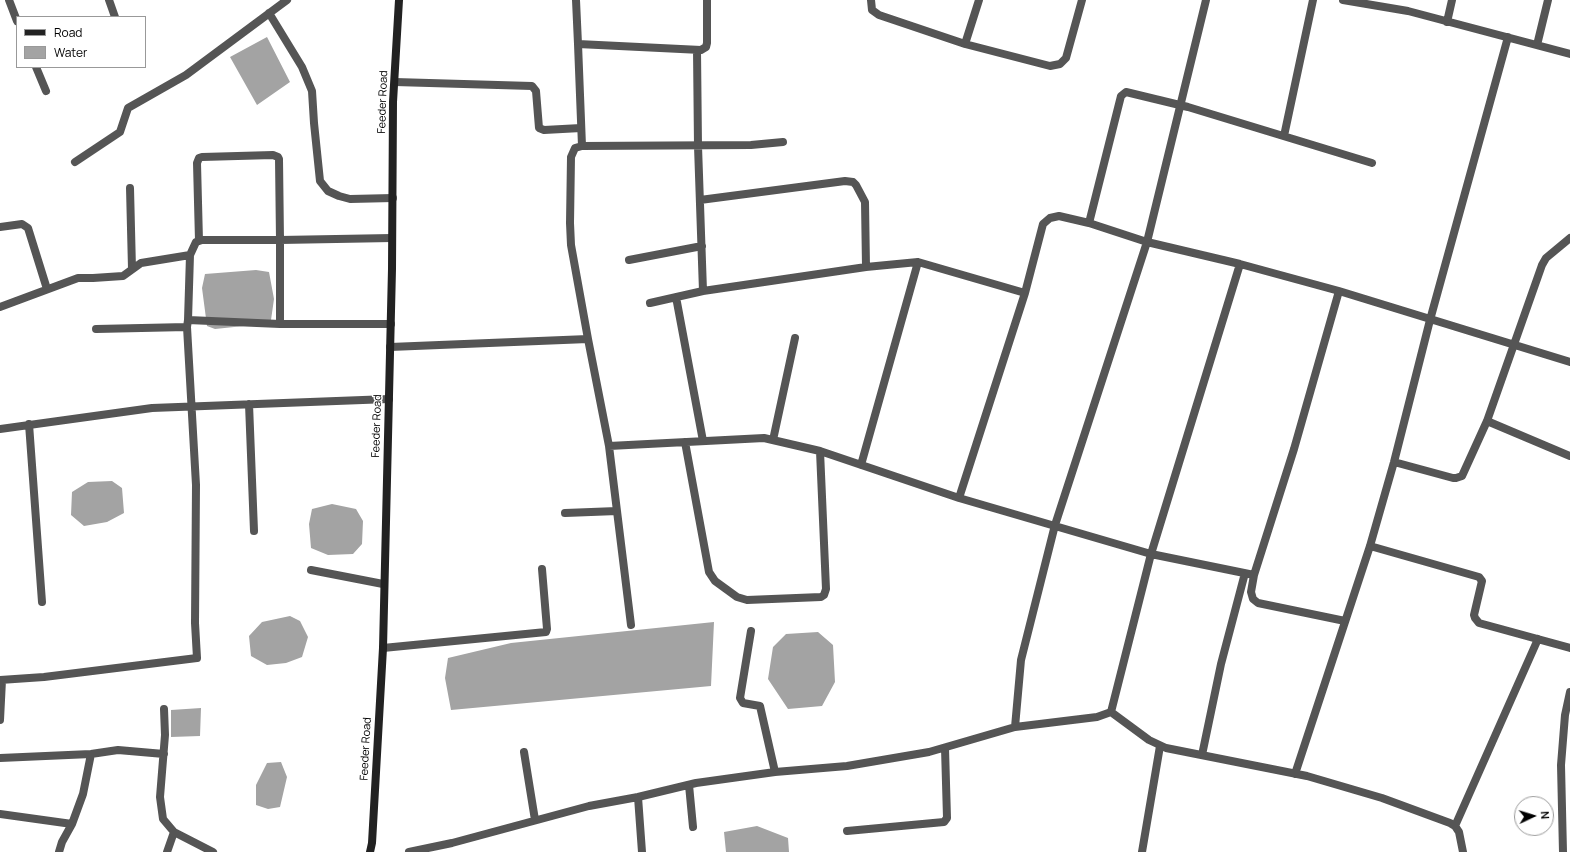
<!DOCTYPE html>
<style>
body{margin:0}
#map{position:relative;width:1570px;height:852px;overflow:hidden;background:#fff;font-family:Manrope,sans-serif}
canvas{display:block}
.legend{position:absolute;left:16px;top:16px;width:130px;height:52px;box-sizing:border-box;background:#fff;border:1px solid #999;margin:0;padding:5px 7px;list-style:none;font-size:12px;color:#000}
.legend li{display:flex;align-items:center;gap:8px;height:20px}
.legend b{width:20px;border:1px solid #999}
.north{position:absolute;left:1514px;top:796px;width:40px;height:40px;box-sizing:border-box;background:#fff;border:1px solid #999;border-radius:50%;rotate:86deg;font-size:11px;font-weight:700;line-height:16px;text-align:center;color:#000}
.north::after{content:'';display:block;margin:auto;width:14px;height:18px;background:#000;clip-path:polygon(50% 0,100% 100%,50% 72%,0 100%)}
</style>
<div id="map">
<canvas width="1570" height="852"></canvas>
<ul class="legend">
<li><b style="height:5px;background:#222"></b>Road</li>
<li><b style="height:11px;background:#a3a3a3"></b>Water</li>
</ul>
<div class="north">N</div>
</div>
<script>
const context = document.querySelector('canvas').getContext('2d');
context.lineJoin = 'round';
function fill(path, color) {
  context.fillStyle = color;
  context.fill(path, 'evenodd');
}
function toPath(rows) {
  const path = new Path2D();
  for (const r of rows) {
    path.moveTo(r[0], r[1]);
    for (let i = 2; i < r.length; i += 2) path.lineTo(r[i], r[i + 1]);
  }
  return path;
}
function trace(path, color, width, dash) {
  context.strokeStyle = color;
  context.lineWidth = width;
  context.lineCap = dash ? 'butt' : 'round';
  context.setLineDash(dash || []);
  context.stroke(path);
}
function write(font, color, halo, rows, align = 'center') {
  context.font = font + ' Manrope,sans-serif';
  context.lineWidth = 3;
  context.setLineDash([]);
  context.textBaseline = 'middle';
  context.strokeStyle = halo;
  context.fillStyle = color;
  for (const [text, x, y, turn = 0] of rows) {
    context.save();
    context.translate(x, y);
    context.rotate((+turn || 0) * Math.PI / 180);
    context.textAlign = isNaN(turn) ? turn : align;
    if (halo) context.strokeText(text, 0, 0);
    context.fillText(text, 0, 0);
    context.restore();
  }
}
const water = toPath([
 [267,37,290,82,257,105,230,57],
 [256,270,269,272,274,299,271,320,263,324,215,329,207,326,202,288,205,274],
 [112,481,122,488,124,513,107,522,84,526,71,515,72,492,88,482],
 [332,504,356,509,363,521,362,544,353,554,328,555,311,548,309,524,312,509],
 [290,616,300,621,308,637,302,657,286,663,267,665,251,656,249,636,262,622],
 [714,622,711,686,451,710,445,678,448,658,511,643],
 [818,632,833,645,835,682,822,706,788,709,768,679,773,647,786,634],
 [201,708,200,736,171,737,171,710],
 [281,762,287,777,280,807,268,809,256,805,256,785,267,763],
 [757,826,788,838,789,852,726,852,724,832]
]);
const street = toPath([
 [9,0,17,21],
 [109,0,115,17],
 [576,0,578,44,701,50,706,47,707,43,707,0],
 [871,0,872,10,879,15,965,44,1050,66,1060,64,1066,58,1082,0],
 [1343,0,1408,11,1570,54],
 [269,13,302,67,312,91,314,123,320,181,328,191,339,196,350,199,393,198],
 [1447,22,1452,0],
 [578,44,582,146],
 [965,44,979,0],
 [1537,45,1548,0],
 [697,50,698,146,703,291],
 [36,67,46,91],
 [395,82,532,86,536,91,539,128,544,130,581,128],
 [1284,136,1313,0],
 [75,162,120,132,128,108,186,75,287,0],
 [130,188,132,269],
 [700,200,845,181,853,182,856,185,865,202,866,267],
 [1089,223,1121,96,1126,92,1188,107,1372,163],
 [0,227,22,224,28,228,47,289],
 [199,241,197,163,199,158,202,157,273,155,278,157,279,159,280,240,392,238],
 [629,260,702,246],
 [676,297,703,441],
 [650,303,703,291,866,267,918,262,1025,293],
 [0,307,78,278,93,278,123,276,141,263,190,255],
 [188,320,190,255,196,242,202,240,280,240,280,324],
 [96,329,187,327,188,320,280,324,391,324],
 [588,339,571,245,570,223,571,157,575,148,582,146,751,145,783,142],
 [390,347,588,339,609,446,631,625],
 [249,404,254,531],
 [1487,421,1570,456],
 [29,424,42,602],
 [0,429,152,408,389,399],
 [773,440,795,338],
 [685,442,709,572,715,581,737,597,747,600,821,597,824,595,826,589,820,451],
 [609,446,764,438,820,451,959,498,1151,554,1254,575],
 [1394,462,1453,478,1456,478,1462,476,1487,421,1542,265,1546,258,1570,238],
 [861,465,918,262],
 [959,498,1025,293,1043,224,1050,218,1059,216,1089,223,1147,242,1240,264,1339,291],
 [565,513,617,511],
 [1370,546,1479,577,1482,581,1474,615,1475,618,1479,623,1570,648],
 [311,570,383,584],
 [1345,621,1258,603,1253,599,1251,592,1254,575,1294,449,1339,291,1570,362],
 [751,631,740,698,743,703,760,706,775,772],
 [383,648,546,632,547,629,542,569],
 [0,680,44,677,197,658,195,623,196,485,187,327],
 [164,709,165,735,160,797,163,819,174,832,213,852],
 [1111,712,1149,740,1166,748,1307,776,1382,798,1450,823,1455,826,1459,832,1463,852],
 [0,720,2,680],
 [1015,727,1021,660,1055,525,1147,242,1206,0],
 [524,752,535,820],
 [1202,755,1221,664,1245,573],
 [0,758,91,754,118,750,164,754],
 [1295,774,1370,546,1394,462,1430,320,1508,37],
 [689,785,693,827],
 [638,797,642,852],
 [0,814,72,824],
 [1455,826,1538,639],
 [847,831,944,822,947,818,945,748],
 [59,852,62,842,72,824,83,794,91,754],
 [167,852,174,832],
 [409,852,452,843,589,806,638,797,696,783,775,772,847,766,929,752,1015,727,1097,717,1111,712,1151,554,1240,264],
 [1142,852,1160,746],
 [1563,852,1561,765,1565,715,1570,692]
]);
const secondary = toPath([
 [370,852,372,843,383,648,392,269,393,102,399,0]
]);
const streetNames = [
 ["Feeder Road",383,102,-88],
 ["Feeder Road",377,426,-88],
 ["Feeder Road",366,749,-87]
];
fill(water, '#a3a3a3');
trace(street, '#555', 8);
trace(secondary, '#222', 8);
write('11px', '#000', '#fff', streetNames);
</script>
